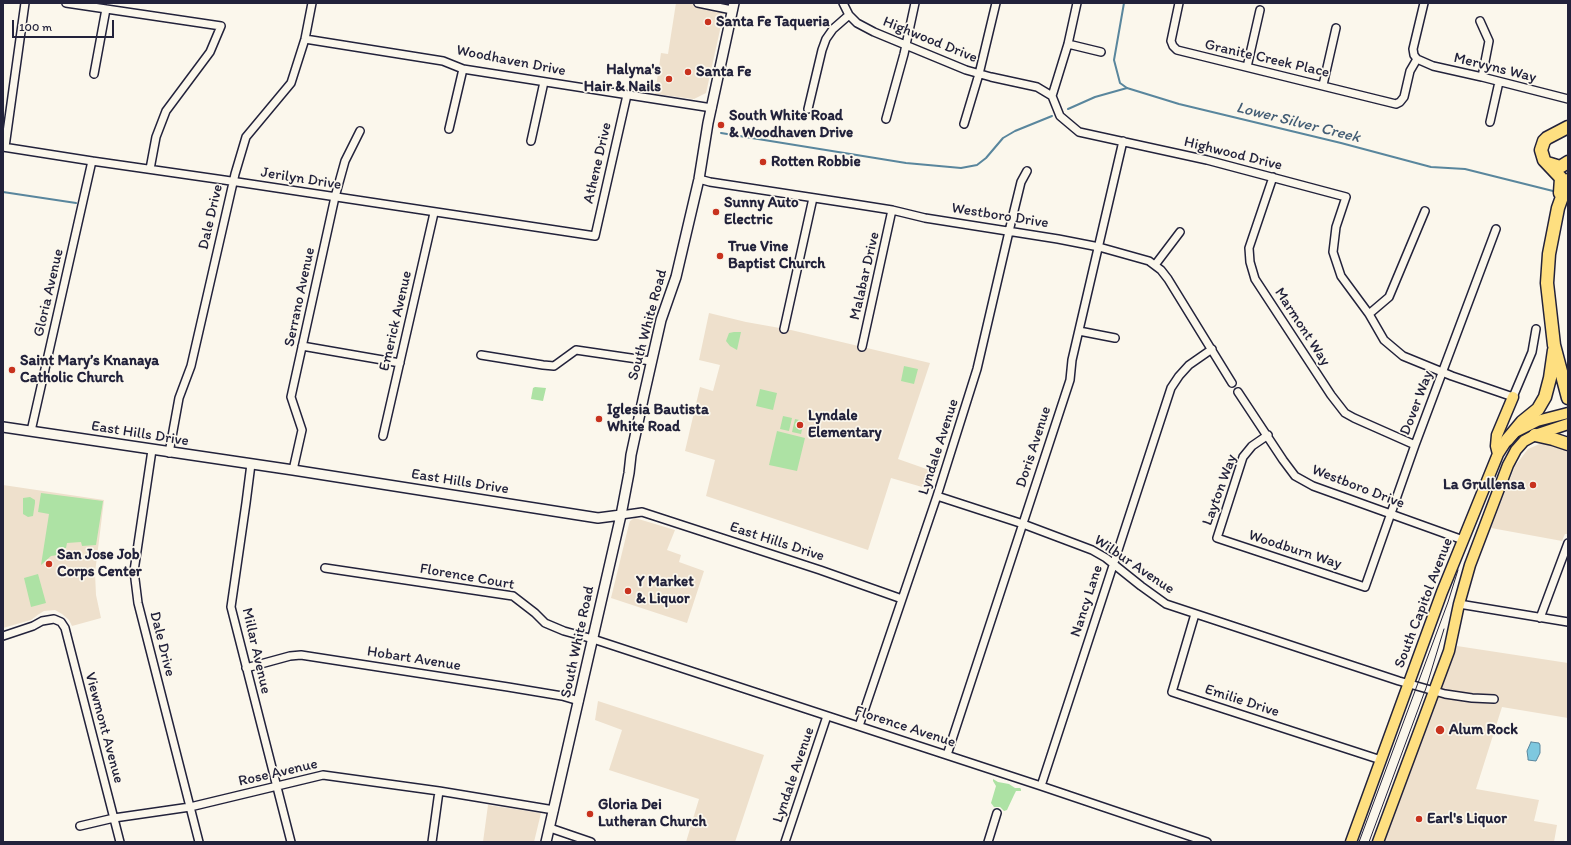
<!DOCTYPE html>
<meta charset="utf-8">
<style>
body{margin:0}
#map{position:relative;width:1571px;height:845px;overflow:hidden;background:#fbf7ec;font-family:Itim,sans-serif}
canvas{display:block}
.frame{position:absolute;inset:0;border:4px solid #22223b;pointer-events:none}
.scale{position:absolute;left:12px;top:20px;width:102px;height:18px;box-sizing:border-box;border:2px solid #22223b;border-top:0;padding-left:5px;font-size:12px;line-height:14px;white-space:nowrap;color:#22223b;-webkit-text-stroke:3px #fbf7ec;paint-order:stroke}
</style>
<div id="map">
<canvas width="1571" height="845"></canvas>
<div class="frame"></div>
<div class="scale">100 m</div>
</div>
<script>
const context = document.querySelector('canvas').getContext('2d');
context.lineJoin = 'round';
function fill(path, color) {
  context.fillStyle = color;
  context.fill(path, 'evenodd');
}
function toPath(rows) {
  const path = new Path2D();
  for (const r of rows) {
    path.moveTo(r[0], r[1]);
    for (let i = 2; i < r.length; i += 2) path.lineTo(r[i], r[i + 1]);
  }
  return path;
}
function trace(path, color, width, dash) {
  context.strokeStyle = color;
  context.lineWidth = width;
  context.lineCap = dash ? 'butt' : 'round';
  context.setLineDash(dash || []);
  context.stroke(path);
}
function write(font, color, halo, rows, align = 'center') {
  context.font = font + ' Itim,sans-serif';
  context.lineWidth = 3.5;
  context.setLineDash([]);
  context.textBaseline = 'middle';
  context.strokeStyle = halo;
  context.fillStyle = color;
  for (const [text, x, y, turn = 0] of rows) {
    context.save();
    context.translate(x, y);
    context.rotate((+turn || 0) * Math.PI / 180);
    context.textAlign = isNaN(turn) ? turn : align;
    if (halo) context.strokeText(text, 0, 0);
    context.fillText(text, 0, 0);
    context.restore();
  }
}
const built = toPath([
 [676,3,726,3,706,93,694,99,655,94,661,53,668,54],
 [709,313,746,322,791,330,930,363,898,459,935,472,929,489,891,478,868,550,706,496,715,460,685,451,700,387,713,391,720,365,699,360],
 [1544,442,1568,450,1568,534,1565,534,1562,541,1491,528,1515,466,1528,449],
 [3,485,104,500,95,573,96,595,101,618,72,626,69,620,62,614,55,610,44,611,39,614,31,620,3,628],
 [635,518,675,530,667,550,681,555,679,562,704,571,687,623,611,598,629,524,630,521],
 [1457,646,1568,663,1568,718,1502,707,1476,789,1539,800,1534,821,1557,825,1554,842,1383,842],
 [598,701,764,755,735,842,686,842,699,799,609,770,622,730,595,720],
 [488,805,541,813,534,842,483,842]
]);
const green = toPath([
 [734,332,741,332,737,350,730,346,726,341,729,333],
 [904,366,918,369,914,384,901,381],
 [535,387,546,388,543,401,531,399,533,388],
 [760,389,777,393,773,410,756,406],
 [783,416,792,418,789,431,780,429],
 [795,419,804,421,801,434,792,432],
 [777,431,805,438,797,471,769,465],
 [41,493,103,501,96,545,82,546,81,542,67,543,66,548,60,549,58,555,51,556,41,565,49,514,38,512],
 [30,497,35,500,35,503,33,516,28,517,23,514,23,498],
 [38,574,46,603,31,607,24,578],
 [993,779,998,782,1009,784,1015,788,1020,788,1021,789,1021,791,1016,791,1014,795,1007,810,1004,811,1000,807,994,807,991,803,996,786,993,781]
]);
const water = toPath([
 [1531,742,1539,743,1540,745,1540,753,1536,761,1528,760,1528,758,1527,751,1531,742]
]);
const stream = toPath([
 [1124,3,1114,60,1120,83,1127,88,1179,104,1341,143,1431,167,1465,169,1553,191],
 [1068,109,1095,97,1127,88],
 [721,133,906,163,961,168,977,165,986,158,1003,138,1015,131,1052,116],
 [3,192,76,203]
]);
const street = toPath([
 [66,3,221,26,210,52,166,111,156,137,150,169],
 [698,3,732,10],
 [843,3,849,15,857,23,874,32,966,70,991,77,1037,87,1052,96,1060,116,1079,132,1207,160,1346,197,1336,227,1333,252,1341,276,1369,314,1384,340,1403,356,1452,376,1513,397,1532,352,1536,329],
 [1179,3,1171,41,1173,46,1177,50,1396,104,1400,102,1404,97,1410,71,1417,59,1414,55,1413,49,1424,3],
 [1480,21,1489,41,1482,77],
 [305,39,443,61,463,69,712,108],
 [1068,44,1101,52],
 [1417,59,1433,66,1482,77,1568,99],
 [1247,67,1260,10],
 [94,74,106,9],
 [1323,85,1336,28],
 [1052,96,1068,44,1077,3],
 [808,109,822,50,826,39,833,29,849,15],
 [886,119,904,54,915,3],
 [1490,122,1499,82],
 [964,124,979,74,996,3],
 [449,129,463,69],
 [531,141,544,82],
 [3,147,92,161,224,180,595,236,627,95],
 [5,147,25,3],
 [1273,177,1249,248,1250,262,1255,279,1331,395,1345,413,1354,418,1415,445],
 [699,179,710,182,854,204,892,210,925,218,1058,239,1099,247,1149,261,1161,270,1168,279,1232,383],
 [1155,265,1180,232],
 [1369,314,1389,297,1425,211],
 [784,329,813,198],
 [1079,331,1115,338],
 [302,346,400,363],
 [862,347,892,210],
 [481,355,543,365,554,366,576,350,651,361],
 [1238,392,1283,460,1295,476,1313,486,1463,540],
 [31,431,92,161],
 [1268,435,1252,446,1243,457,1217,538,1365,587,1415,445,1496,229],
 [383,436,434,213],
 [152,450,134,571,138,603,199,842],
 [169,453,179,398,191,366,235,174,246,137,291,83,305,39,312,3],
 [251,464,246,503,231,607,291,842],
 [293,470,302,430,291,397,335,197,345,161,360,131],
 [937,496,1023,524,1092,550,1106,558,1141,586,1166,604,1399,681,1445,694,1472,698,1494,699],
 [621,515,642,512,820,570,902,599],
 [325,568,513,596,535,613,545,623,564,631,593,639,1041,786,1207,842],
 [1459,604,1568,622],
 [1195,614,1172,692,1381,760],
 [1540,618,1568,543],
 [3,636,33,626,42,621,54,619,61,622,65,628,120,842],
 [246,668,290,656,301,655,508,687,562,696,579,701],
 [859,726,937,496,977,369,1011,223,1021,182,1027,171],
 [947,755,1070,380,1072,360,1123,141],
 [1041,786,1171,388,1179,376,1189,365,1212,349],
 [80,826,114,818,190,807,323,775,439,791,554,810],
 [550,828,591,842],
 [432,842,439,791],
 [785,842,827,716],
 [988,842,997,813]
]);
const secondary = toPath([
 [3,427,293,470,598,518,621,515],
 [546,842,621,515,629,473,631,455,644,395,661,320,676,277,699,179,708,123,734,3]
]);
const primary = toPath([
 [1498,454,1496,446,1497,435,1513,397],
 [1351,842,1442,592,1498,454,1507,440,1515,432,1537,421,1568,413],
 [1378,842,1449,651,1459,604,1470,565,1508,465,1516,450,1524,441,1535,435,1568,424]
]);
const highway = toPath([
 [1547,163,1560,167,1568,162],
 [1568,180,1558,208,1549,254,1547,283,1554,345,1568,398],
 [1560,193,1561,178,1544,160,1541,150,1544,141,1547,138,1568,127],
 [1535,435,1553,439,1568,444],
 [1507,440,1522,422,1538,409,1545,397,1550,378,1554,350]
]);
const tram = toPath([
 [1359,842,1448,602,1458,570],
 [1369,842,1426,688,1444,629]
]);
const markers = [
 [708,22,4,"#c8321e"],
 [688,72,4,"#c8321e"],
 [669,79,4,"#c8321e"],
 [721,125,4,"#c8321e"],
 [763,162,4,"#c8321e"],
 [716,212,4,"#c8321e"],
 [720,256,4,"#c8321e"],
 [12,370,4,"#c8321e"],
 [599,419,4,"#c8321e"],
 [800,425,4,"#c8321e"],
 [1533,485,4,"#c8321e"],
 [49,564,4,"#c8321e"],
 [628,591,4,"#c8321e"],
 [1440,730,5,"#c8321e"],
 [590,814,4,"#c8321e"],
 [1419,819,4,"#c8321e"]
];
const poiNames = [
 ["Santa Fe Taqueria",716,22],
 ["Halyna's",661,70,"right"],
 ["Hair & Nails",661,87,"right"],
 ["Santa Fe",696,72],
 ["South White Road",729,116],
 ["& Woodhaven Drive",729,133],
 ["Rotten Robbie",771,162],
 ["Sunny Auto",724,203],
 ["Electric",724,220],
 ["True Vine",728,247],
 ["Baptist Church",728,264],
 ["Saint Mary’s Knanaya",20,361],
 ["Catholic Church",20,378],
 ["Iglesia Bautista",607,410],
 ["White Road",607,427],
 ["Lyndale",808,416],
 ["Elementary",808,433],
 ["La Grullensa",1525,485,"right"],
 ["San Jose Job",57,555],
 ["Corps Center",57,572],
 ["Y Market",636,582],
 ["& Liquor",636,599],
 ["Alum Rock",1449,730],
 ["Gloria Dei",598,805],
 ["Lutheran Church",598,822],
 ["Earl's Liquor",1427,819]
];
const streetNames = [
 ["Highwood Drive",930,40,22],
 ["Granite Creek Place",1267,59,13],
 ["Woodhaven Drive",511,61,11],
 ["Mervyns Way",1495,68,14],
 ["Highwood Drive",1233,154,14],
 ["Athene Drive",598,163,-77],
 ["Jerilyn Drive",301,179,9],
 ["Westboro Drive",1000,216,9],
 ["Dale Drive",211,217,-77],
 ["Malabar Drive",865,276,-77],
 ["Gloria Avenue",49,293,-77],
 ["Serrano Avenue",300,297,-78],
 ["Emerick Avenue",396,321,-77],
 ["South White Road",648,325,-75],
 ["Marmont Way",1302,327,57],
 ["Dover Way",1417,403,-69],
 ["East Hills Drive",140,434,9],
 ["Lyndale Avenue",939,447,-72],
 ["Doris Avenue",1034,447,-72],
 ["East Hills Drive",460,482,9],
 ["Westboro Drive",1358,487,21],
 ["Layton Way",1220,490,-70],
 ["East Hills Drive",777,542,18],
 ["Woodburn Way",1295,550,18],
 ["Wilbur Avenue",1134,565,34],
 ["Florence Court",467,577,10],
 ["Nancy Lane",1087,601,-72],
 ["South Capitol Avenue",1424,603,-69],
 ["South White Road",578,642,-78],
 ["Dale Drive",162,644,76],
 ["Millar Avenue",256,651,77],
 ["Hobart Avenue",414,659,9],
 ["Emilie Drive",1242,701,18],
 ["Florence Avenue",905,727,18],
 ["Viewmont Avenue",104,728,75],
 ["Rose Avenue",278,773,-13],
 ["Lyndale Avenue",794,775,-71]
];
const waterNames = [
 ["Lower Silver Creek",1298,123,14]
];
fill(built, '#eee0cc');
fill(green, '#ade2a4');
fill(water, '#7ec8df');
trace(water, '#59869d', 1);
trace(stream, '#59869d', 2);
trace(street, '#22223b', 10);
trace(secondary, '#22223b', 12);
trace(primary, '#22223b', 13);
trace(highway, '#22223b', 15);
trace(street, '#fbf7ec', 7);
trace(secondary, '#fbf7ec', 9);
trace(primary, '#fedf80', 10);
trace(highway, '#fedf80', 12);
trace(tram, '#22223b', 1);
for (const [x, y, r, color] of markers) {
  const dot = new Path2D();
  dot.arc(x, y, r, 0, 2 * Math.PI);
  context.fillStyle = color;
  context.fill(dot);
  trace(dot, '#fbf7ec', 1.5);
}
write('bold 15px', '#22223b', '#fbf7ec', poiNames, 'left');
write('15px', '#22223b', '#fbf7ec', streetNames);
write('italic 16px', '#425c74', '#fbf7ec', waterNames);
</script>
